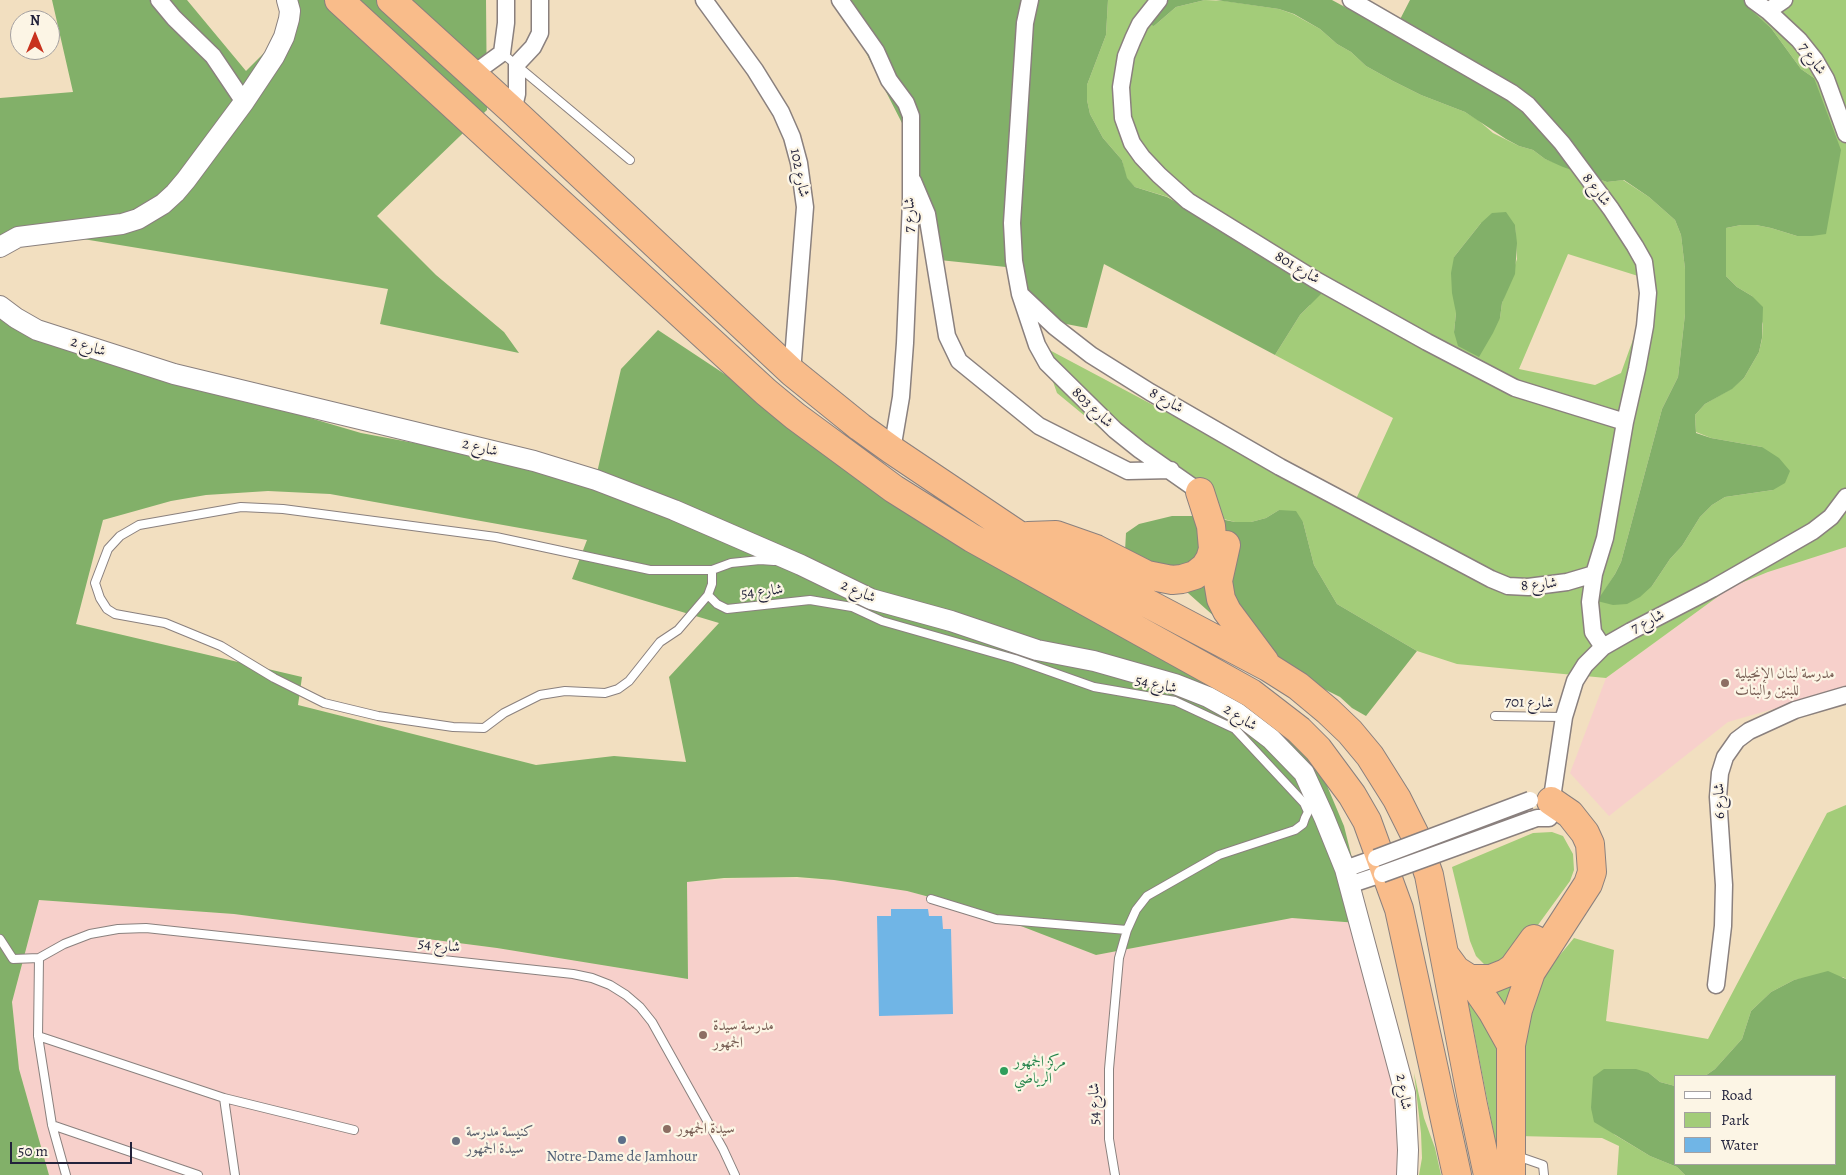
<!DOCTYPE html>
<meta charset="utf-8">
<style>
body{margin:0}
#map{position:relative;width:1846px;height:1175px;overflow:hidden;background:#f2dfc0;font-family:Alegreya,serif}
canvas{display:block}
.legend{position:absolute;left:1674px;top:1075px;width:162px;height:90px;box-sizing:border-box;background:#fcf5e5;border:1px solid #a5a1a1;margin:0;padding:6px 9px;list-style:none;font-size:15px;color:#22223b}
.legend li{display:flex;align-items:center;gap:10px;height:25px}
.legend b{width:25px;border:1px solid #a5a1a1}
.north{position:absolute;left:10px;top:10px;width:50px;height:50px;box-sizing:border-box;background:#fcf5e5;border:1px solid #a5a1a1;border-radius:50%;rotate:0deg;font-size:14px;font-weight:700;line-height:20px;text-align:center;color:#22223b}
.north::after{content:'';display:block;margin:auto;width:18px;height:22px;background:#c8321e;clip-path:polygon(50% 0,100% 100%,50% 72%,0 100%)}
.scale{position:absolute;left:10px;top:1142px;width:122px;height:22px;box-sizing:border-box;border:2px solid #22223b;border-top:0;padding-left:6px;font-size:15px;line-height:18px;white-space:nowrap;color:#22223b;-webkit-text-stroke:4px #fcf5e5;paint-order:stroke}
</style>
<div id="map">
<canvas width="1846" height="1175"></canvas>
<ul class="legend">
<li><b style="height:6px;background:#fff"></b>Road</li>
<li><b style="height:14px;background:#a3cc79"></b>Park</li>
<li><b style="height:14px;background:#70b5e6"></b>Water</li>
</ul>
<div class="north">N</div>
<div class="scale">50 m</div>
</div>
<script>
const context = document.querySelector('canvas').getContext('2d');
context.lineJoin = 'round';
function fill(path, color) {
  context.fillStyle = color;
  context.fill(path, 'evenodd');
}
function toPath(rows) {
  const path = new Path2D();
  for (const r of rows) {
    path.moveTo(r[0], r[1]);
    for (let i = 2; i < r.length; i += 2) path.lineTo(r[i], r[i + 1]);
  }
  return path;
}
function trace(path, color, width, dash) {
  context.strokeStyle = color;
  context.lineWidth = width;
  context.lineCap = dash ? 'butt' : 'round';
  context.setLineDash(dash || []);
  context.stroke(path);
}
function write(font, color, halo, rows, align = 'center') {
  context.font = font + ' Alegreya,Amiri,serif';
  context.lineWidth = 4.5;
  context.setLineDash([]);
  context.textBaseline = 'middle';
  context.strokeStyle = halo;
  context.fillStyle = color;
  for (const [text, x, y, turn = 0] of rows) {
    context.save();
    context.translate(x, y);
    context.rotate((+turn || 0) * Math.PI / 180);
    context.textAlign = isNaN(turn) ? turn : align;
    if (halo) context.strokeText(text, 0, 0);
    context.fillText(text, 0, 0);
    context.restore();
  }
}
const built = toPath([
 [1846,547,1846,688,1728,722,1609,816,1570,773,1606,678,1731,587,1768,572],
 [761,877,834,880,907,891,982,911,1096,955,1292,918,1358,923,1393,1050,1402,1175,49,1175,19,1069,12,1002,39,900,234,914,497,948,688,979,687,882]
]);
const green = toPath([
 [1108,0,1152,0,1154,26,1176,7,1205,0,1225,1,1279,9,1293,14,1320,29,1337,44,1351,52,1366,66,1393,81,1421,95,1465,112,1478,120,1493,133,1519,146,1533,150,1545,159,1607,182,1623,180,1649,197,1675,220,1681,235,1685,269,1685,314,1678,377,1662,409,1621,562,1615,574,1598,601,1652,586,1670,559,1682,546,1700,517,1712,505,1725,497,1773,490,1762,447,1711,438,1696,432,1695,415,1705,404,1731,389,1744,378,1759,352,1762,339,1763,324,1752,296,1737,287,1726,276,1726,228,1741,225,1756,225,1771,228,1797,236,1814,78,1801,69,1771,28,1749,9,1757,0,1846,0,1846,547,1768,572,1731,587,1606,678,1457,664,1417,651,1337,604,1314,565,1303,522,1279,510,1266,518,1251,522,1235,522,1220,518,1131,454,1057,393,1040,345,1351,510,1393,418,1275,355,1300,315,1310,305,1263,257,1251,251,1240,242,1168,197,1135,187,1126,178,1122,160,1103,138,1090,114,1087,100,1087,85,1106,35],
 [1481,223,1515,225,1517,259,1502,303,1500,318,1454,332,1456,313,1454,257],
 [1568,254,1654,281,1621,373,1595,385,1519,369],
 [1846,805,1846,979,1843,977,1810,977,1794,980,1771,992,1751,1011,1742,1039,1715,1069,1705,1076,1675,1076,1675,1086,1660,1082,1649,1073,1591,1108,1615,1135,1650,1156,1677,1167,1685,1175,1617,1175,1619,1146,1602,1138,1518,1136,1523,1051,1529,1018,1541,984,1550,967,1574,938,1614,950,1606,1021,1708,1039,1827,813],
 [1552,832,1563,836,1573,854,1574,870,1570,881,1508,966,1497,968,1485,965,1476,956,1470,941,1452,867,1533,833],
 [1519,985,1507,1022,1485,990],
 [1465,986,1497,1034,1502,1175],
 [1414,1073,1424,1118,1435,1148,1441,1175,1419,1175,1422,1158,1421,1133]
]);
const forest = toPath([
 [52,0,187,0,246,71,270,47,295,0,486,0,487,110,377,216,436,275,504,332,519,353,380,324,388,289,83,239,64,237,0,250,0,98,73,92],
 [839,0,1108,0,1106,35,1087,85,1087,100,1090,114,1103,138,1122,160,1127,178,1135,187,1167,197,1194,212,1240,242,1251,251,1318,280,1322,293,1300,315,1275,355,1104,264,1087,328,1035,318,1006,267,930,259,903,125],
 [1152,0,1205,0,1176,7,1154,26,1140,20,1143,5],
 [1216,0,1332,0,1393,33,1410,0,1757,0,1750,9,1771,28,1801,69,1814,78,1841,150,1826,234,1812,236,1797,236,1771,228,1756,225,1741,225,1726,228,1726,276,1737,287,1752,296,1763,307,1762,338,1759,352,1744,378,1732,389,1705,404,1695,415,1696,433,1711,438,1762,447,1779,458,1790,471,1785,483,1773,490,1725,497,1712,505,1700,517,1682,546,1670,559,1652,586,1640,597,1627,604,1613,605,1597,601,1615,574,1621,562,1662,409,1678,377,1685,314,1685,269,1681,235,1675,220,1649,197,1624,180,1607,182,1563,167,1545,159,1533,150,1519,146,1506,139,1465,112,1421,95,1393,81,1366,66,1351,52,1337,44,1320,29,1294,14,1279,9],
 [1506,212,1515,225,1517,243,1515,274,1502,303,1500,318,1493,333,1479,357,1458,346,1454,332,1456,313,1452,293,1451,273,1454,257,1481,223,1492,213],
 [0,310,113,360,361,433,596,477,621,369,658,330,939,516,1282,722,1325,781,1344,826,1356,874,1358,923,1292,918,1096,955,982,911,907,891,834,880,797,877,724,878,687,882,688,979,497,948,234,914,39,900,12,1002,19,1069,49,1175,0,1175],
 [268,491,330,494,587,540,572,579,719,623,669,677,686,762,614,756,536,765,298,705,302,677,76,624,103,520,171,501,206,495],
 [1279,510,1296,511,1303,522,1314,565,1337,604,1417,651,1366,716,1352,708,1340,697,1322,688,1225,626,1188,593,1125,551,1126,533,1139,524,1172,516,1206,516,1235,522,1251,522,1266,518],
 [1828,971,1846,979,1846,1175,1685,1175,1677,1167,1650,1156,1594,1122,1591,1108,1593,1077,1604,1069,1636,1069,1649,1073,1660,1082,1675,1086,1675,1164,1835,1164,1835,1076,1705,1076,1715,1069,1742,1039,1751,1011,1771,992,1794,980]
]);
const water = toPath([
 [891,909,928,909,929,916,942,916,943,929,951,929,953,1014,879,1016,877,916,891,916]
]);
const service = toPath([
 [502,53,630,160],
 [774,561,760,560,731,563,712,570,712,584,708,595,717,604,727,609,810,600,852,607,882,621,1015,659,1094,687,1175,701,1235,729,1304,803,1308,812,1305,818,1303,824,1295,830,1219,855,1147,896,1136,910,1127,930,1119,958,1109,1069,1109,1139,1115,1175],
 [708,595,678,630,660,642,629,681,618,689,605,693,565,691,540,695,504,713,484,728,453,727,378,716,324,703,274,678,221,646,165,623,115,614,107,609,100,598,95,583,108,549,120,536,139,525,241,507,283,509,496,537,650,570,712,570],
 [1495,716,1564,717],
 [931,899,996,919,1127,930],
 [0,939,13,959,39,958,38,1036,52,1125,66,1175],
 [39,958,64,944,90,934,118,929,146,928,573,974,592,978,610,985,626,995,640,1007,652,1022,723,1149,735,1175],
 [38,1036,224,1098,235,1175],
 [224,1098,354,1130],
 [52,1125,198,1175],
 [1517,1156,1543,1165,1544,1175]
]);
const minor = toPath([
 [159,0,174,18,213,56,244,102],
 [704,0,755,70,781,112,792,137,799,163,805,207,792,372],
 [840,0,876,51,889,80,906,103,911,116,911,201,905,343,901,397,892,450],
 [1030,0,1025,23,1012,223,1014,261,1020,294,1037,345,1047,363,1115,430,1140,450,1200,492],
 [1159,0,1140,24,1133,39,1126,56,1121,87,1123,118,1132,143,1142,157,1159,175,1188,201,1314,279,1427,342,1515,388,1625,422],
 [1351,0,1512,93,1528,105,1562,143,1611,209,1635,246,1644,262,1648,293,1645,326,1637,369,1625,422,1605,538,1594,574,1590,602,1593,632,1603,647],
 [1753,0,1768,11,1799,40,1815,60,1826,79,1846,134],
 [1768,11,1784,0],
 [473,74,502,53,506,23,506,0],
 [513,111,517,94,517,64,533,47,540,33,540,0],
 [913,181,927,214,947,336,959,361,1039,426,1128,471,1171,470],
 [1020,294,1055,327,1091,355,1150,392,1280,467,1491,579,1508,586,1528,587,1567,582,1594,574],
 [1531,820,1537,818,1549,818,1564,717,1575,681,1585,665,1603,647,1631,631,1712,589,1813,531,1831,517,1846,497],
 [1345,869,1376,858],
 [1349,885,1382,874],
 [1716,985,1723,926,1724,885,1718,797,1720,773,1725,757,1737,740,1749,731,1795,710,1846,695]
]);
const tertiary = toPath([
 [0,247,18,237,122,224,138,219,163,204,175,193,186,180,244,102,274,57,284,37,289,19,290,11,287,0],
 [0,306,16,318,37,330,174,374,534,461,596,480,674,510,801,565,871,599,951,621,1037,650,1094,661,1175,684,1208,697,1237,713,1271,739,1304,773,1324,817,1345,869,1405,1093,1408,1150,1407,1175]
]);
const motorway = toPath([
 [339,0,766,392,795,416,894,489,972,538,1251,693,1299,730,1318,749,1352,795,1367,821,1399,909,1457,1175],
 [391,0,513,111,792,372,860,427,892,450,1020,536,1268,667,1298,686,1328,711,1350,732,1370,756,1397,799,1415,835,1429,875,1473,1105,1488,1175],
 [1028,536,1056,535,1096,549,1147,575,1172,580,1182,579,1195,575,1205,567,1210,559,1213,549,1211,526,1200,492],
 [1226,545,1218,581,1221,599,1227,611,1265,662],
 [1445,955,1456,970,1470,979,1491,979,1506,973,1513,968,1534,939],
 [1470,979,1492,1011,1511,1045],
 [1511,1175,1511,1045,1518,1010,1531,972,1588,884,1592,872,1590,844,1585,833,1570,814,1551,801]
]);
const minorBridge = toPath([
 [1376,858,1530,800],
 [1382,874,1531,820]
]);
const markers = [
 [1725,683,5,"#8d6e63"],
 [703,1035,5,"#8d6e63"],
 [1004,1071,5,"#2e9e5b"],
 [667,1129,5,"#8d6e63"],
 [622,1140,5,"#5c6f8a"],
 [456,1141,5,"#6b7280"]
];
const streetNames = [
 ["شارع 7",1812,59,54],
 ["شارع 102",799,173,79],
 ["شارع 8",1596,190,53],
 ["شارع 7",910,215,-89],
 ["شارع 801",1297,268,31],
 ["شارع 2",88,347,18],
 ["شارع 8",1166,401,30],
 ["شارع 803",1092,408,44],
 ["شارع 2",480,448,14],
 ["شارع 8",1539,585,-5],
 ["شارع 54",762,592,-6],
 ["شارع 2",858,592,24],
 ["شارع 7",1648,622,-27],
 ["شارع 54",1156,685,12],
 ["شارع 701",1529,703,1],
 ["شارع 2",1240,718,33],
 ["شارع 6",1720,801,-91],
 ["شارع 54",439,946,6],
 ["شارع 2",1403,1092,81],
 ["شارع 54",1095,1104,-91]
];
const educationNames = [
 ["مدرسة لبنان الإنجيلية",1735,674],
 ["للبنين والبنات",1735,691],
 ["مدرسة سيدة",713,1026],
 ["الجمهور",713,1043],
 ["سيدة الجمهور",677,1129]
];
const leisureNames = [
 ["مركز الجمهور",1014,1062],
 ["الرياضي",1014,1079]
];
const worshipNames = [
 ["كنيسة مدرسة",466,1132],
 ["سيدة الجمهور",466,1149]
];
const serviceNames = [
 ["Notre-Dame de Jamhour",622,1157]
];
fill(built, '#f7d0cb');
fill(green, '#a3cc79');
fill(forest, '#82b069');
fill(water, '#70b5e6');
trace(service, '#8a807e', 10);
trace(minor, '#8a807e', 19);
trace(tertiary, '#8a807e', 22);
trace(motorway, '#8a807e', 30);
trace(service, '#fff', 8);
trace(minor, '#fff', 16);
trace(tertiary, '#fff', 20);
trace(motorway, '#f9bc8a', 28);
trace(minorBridge, '#8a807e', 19, []);
trace(minorBridge, '#fff', 16);
for (const [x, y, r, color] of markers) {
  const dot = new Path2D();
  dot.arc(x, y, r, 0, 2 * Math.PI);
  context.fillStyle = color;
  context.fill(dot);
  trace(dot, '#fcf5e5', 2);
}
write('15px', '#22223b', '#fcf5e5', streetNames);
write('15px', '#785e54', '#fcf5e5', educationNames, 'left');
write('15px', '#27864d', '#fcf5e5', leisureNames, 'left');
write('15px', '#5b616d', '#fcf5e5', worshipNames, 'left');
write('15px', '#4e5e75', '#fcf5e5', serviceNames);
</script>
